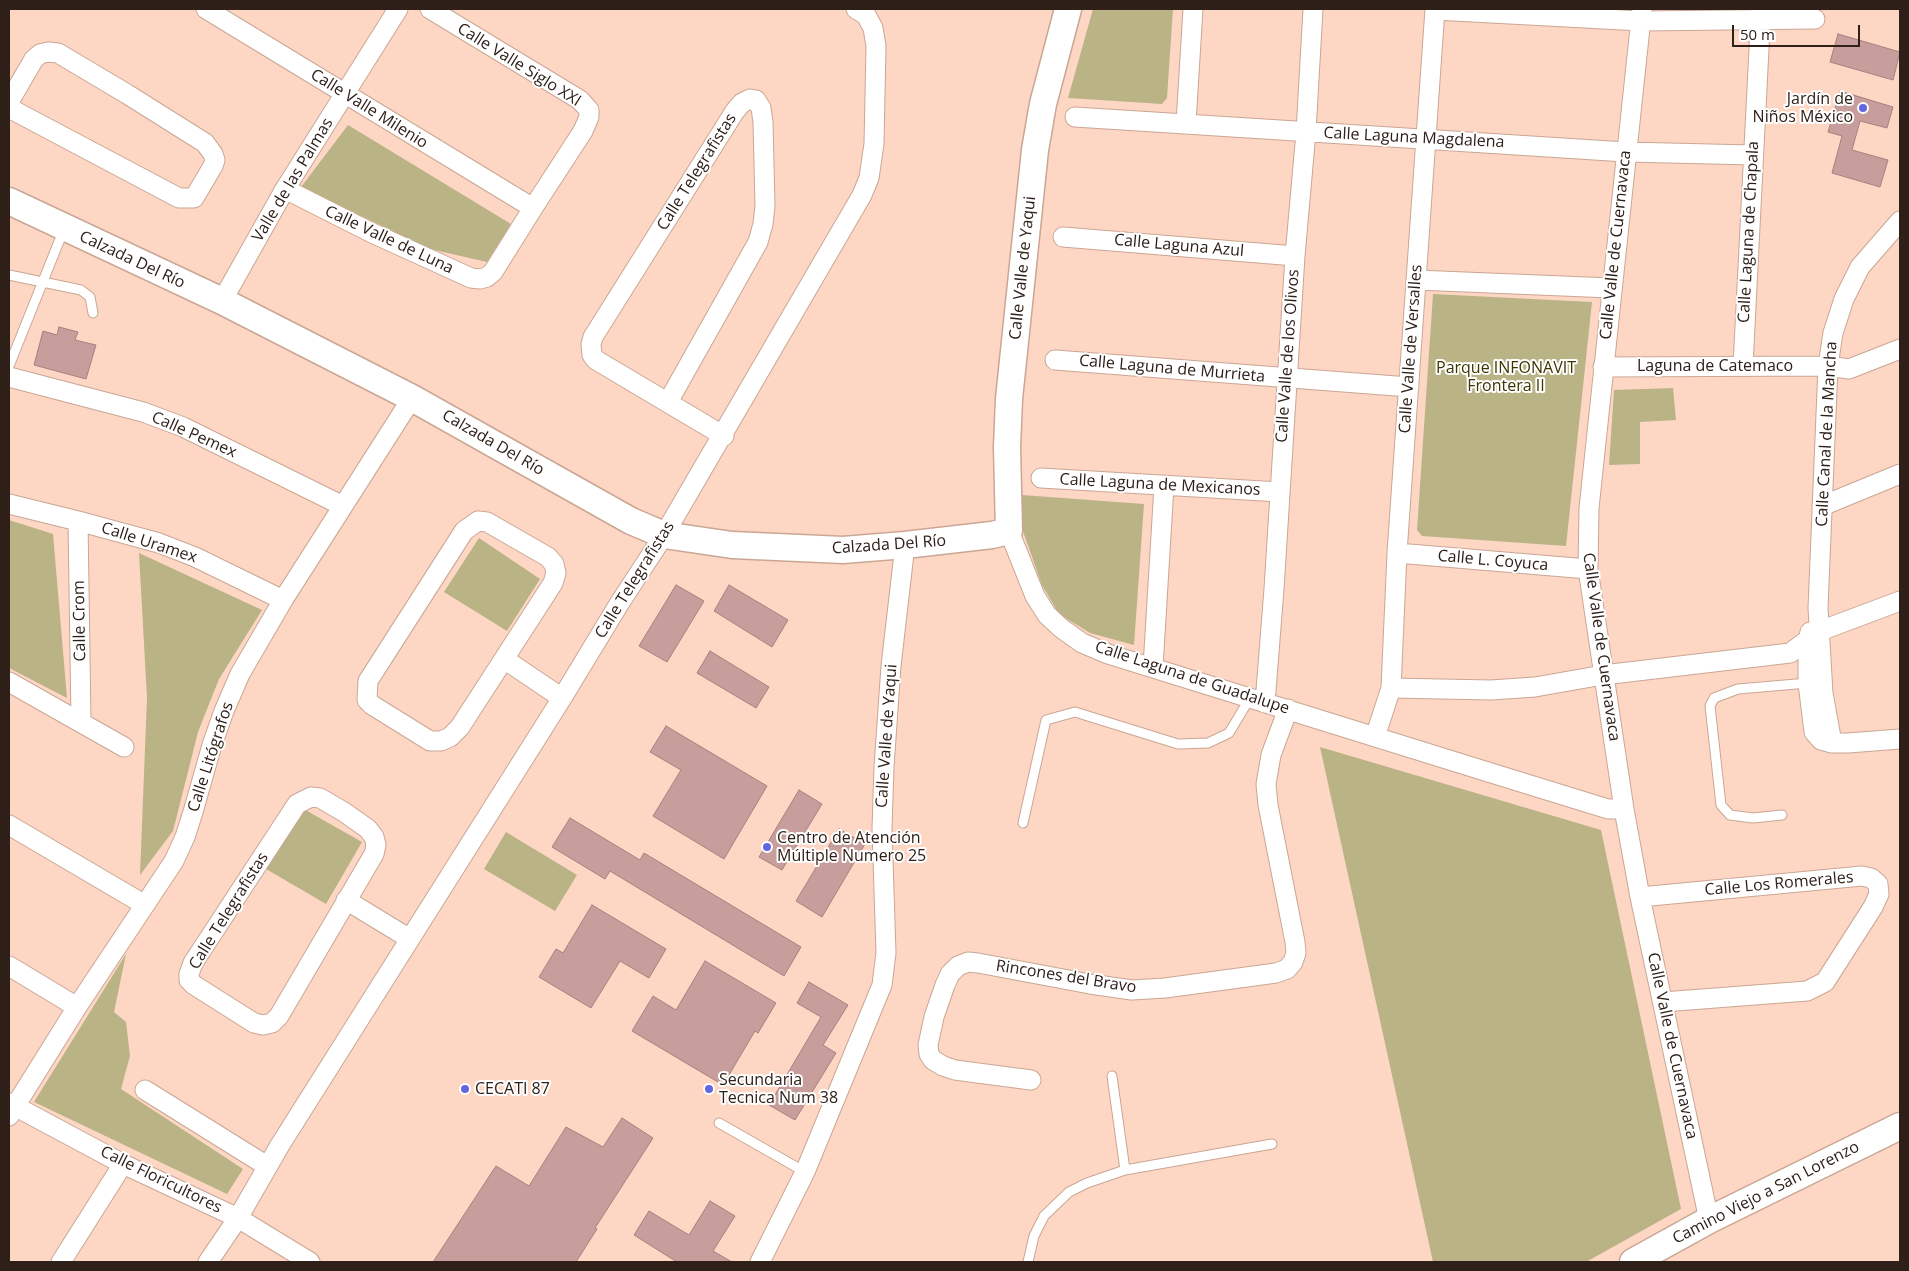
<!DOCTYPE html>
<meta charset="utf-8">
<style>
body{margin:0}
#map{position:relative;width:1909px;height:1271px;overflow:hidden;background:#fdd7c4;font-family:"Open Sans",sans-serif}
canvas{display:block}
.frame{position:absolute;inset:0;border:10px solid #2e2019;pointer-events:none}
.scale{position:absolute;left:1732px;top:25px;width:128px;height:22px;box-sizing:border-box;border:2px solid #2e2019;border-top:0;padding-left:6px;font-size:15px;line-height:18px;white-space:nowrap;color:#2e2019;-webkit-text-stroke:4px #fff;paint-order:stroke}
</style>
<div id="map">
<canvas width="1909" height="1271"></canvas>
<div class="frame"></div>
<div class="scale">50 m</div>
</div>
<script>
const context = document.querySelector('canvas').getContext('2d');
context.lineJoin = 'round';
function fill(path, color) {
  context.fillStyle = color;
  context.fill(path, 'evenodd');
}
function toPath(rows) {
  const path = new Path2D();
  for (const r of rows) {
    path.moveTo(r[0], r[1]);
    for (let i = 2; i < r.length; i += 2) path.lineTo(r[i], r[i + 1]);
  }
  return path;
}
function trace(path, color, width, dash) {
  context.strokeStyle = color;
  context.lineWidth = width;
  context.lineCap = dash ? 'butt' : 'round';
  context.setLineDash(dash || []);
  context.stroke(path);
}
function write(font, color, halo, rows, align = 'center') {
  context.font = font + ' "Open Sans",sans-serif';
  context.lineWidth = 4;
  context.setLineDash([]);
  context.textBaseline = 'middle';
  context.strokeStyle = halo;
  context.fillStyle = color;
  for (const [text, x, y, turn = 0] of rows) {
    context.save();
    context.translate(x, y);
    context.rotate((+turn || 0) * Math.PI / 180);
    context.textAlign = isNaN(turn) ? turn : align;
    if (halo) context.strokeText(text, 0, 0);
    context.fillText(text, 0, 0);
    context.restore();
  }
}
const green = toPath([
 [1093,9,1173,9,1167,98,1162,104,1068,98],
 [348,125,511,224,487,262,430,249,301,187],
 [1433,294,1592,302,1566,546,1422,536,1417,530],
 [1673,388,1676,420,1640,422,1640,464,1609,465,1614,390],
 [1022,495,1144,504,1134,645,1090,633,1059,614,1042,585,1020,523],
 [9,520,53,534,67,698,9,668],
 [479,538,540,579,507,631,444,592],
 [139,553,262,610,219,679,198,732,173,831,140,875,147,698],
 [1320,747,1601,830,1681,1209,1586,1262,1433,1262],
 [302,808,362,842,326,904,266,869],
 [506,832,577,875,555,911,484,869],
 [126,954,114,1012,126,1022,130,1056,121,1089,243,1169,227,1194,34,1102]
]);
const building = toPath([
 [1838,34,1900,52,1893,80,1830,62,1838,34],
 [1840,91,1893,107,1887,128,1860,121,1852,150,1888,160,1880,187,1832,173,1842,136,1828,132,1840,91],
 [59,327,78,332,75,340,96,345,86,379,34,365,43,331,57,335,59,327],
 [676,585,704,601,667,662,639,646,676,585],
 [729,585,788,620,772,647,714,611,729,585],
 [710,651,769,687,756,708,697,673,710,651],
 [666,726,767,786,724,859,653,816,681,770,650,752,666,726],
 [799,790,822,804,782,870,759,857,799,790],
 [570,818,640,860,644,853,801,947,784,976,610,871,605,879,552,847,570,818],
 [839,829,865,844,822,917,796,901,839,829],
 [592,905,666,949,649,978,620,961,591,1008,539,977,556,949,563,953,592,905],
 [705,961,776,1003,758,1033,755,1031,723,1085,632,1031,653,996,676,1010,705,961],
 [809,982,848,1005,823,1045,836,1053,795,1120,769,1105,821,1017,797,1003,809,982],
 [622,1118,653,1138,595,1228,597,1229,576,1262,433,1262,496,1166,529,1186,566,1127,603,1147,622,1118],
 [710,1201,735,1216,713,1251,732,1262,677,1262,634,1235,649,1211,689,1235,710,1201]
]);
const lane = toPath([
 [9,275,81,290,90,297,93,313],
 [9,366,64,229],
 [1782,815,1753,818,1730,815,1721,805,1710,706,1714,698,1738,689,1808,683],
 [1023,823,1046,720,1075,712,1178,744,1208,743,1229,733,1250,698],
 [1112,1076,1125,1170],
 [719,1123,805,1172],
 [1028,1262,1034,1236,1044,1216,1069,1192,1087,1183,1125,1170,1272,1144]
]);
const street = toPath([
 [206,9,533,208],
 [1642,9,1589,508,1588,569,1624,809,1640,897,1709,1220],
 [1435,10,1641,21,1815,19],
 [9,102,34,59,40,54,48,52,58,53,127,94,205,143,213,154,215,160,213,166,194,198,179,198,9,108],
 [1075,117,1626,152,1753,155],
 [1186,123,1193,9],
 [285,189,370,232,471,278,480,279,487,277,493,272,533,208,583,131,589,117,589,110,580,100,430,9],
 [1063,237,1295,256],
 [1416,280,1611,288],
 [222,301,285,189,398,9],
 [1055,360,1409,387],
 [1743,366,1761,9],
 [1603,367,1828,366,1849,369,1900,349],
 [9,377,143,412,183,427,343,506],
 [668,402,758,242,763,224,765,206,763,122,761,108,756,100,750,99,742,103,735,111,593,337,591,344,592,355,596,360,724,436],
 [1041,478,1280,492],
 [9,504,78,521,159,543,195,557,283,600],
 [1822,506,1900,474],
 [78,521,81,721],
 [478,521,487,522,548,557,554,564,556,573,553,583,460,727,450,737,441,741,430,741,372,705,367,700,368,681,464,531,478,521],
 [1009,531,1035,596,1047,615,1061,628,1082,643,1108,654,1488,772,1608,809,1624,809],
 [1397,553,1588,569],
 [1810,632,1808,641,1808,683,1814,732,1821,740,1832,743,1848,743,1900,739],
 [504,659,562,698],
 [1153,667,1164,486],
 [9,682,124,747],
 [1391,688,1491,690,1535,687,1603,675,1790,653,1820,631,1900,601],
 [1265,703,1274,589,1295,256,1306,132,1313,9],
 [1375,737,1391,688,1397,553,1435,9],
 [1832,743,1823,693,1818,608,1828,366,1833,333,1844,299,1860,267,1900,221],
 [311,797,320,798,344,812,368,829,374,837,376,845,374,854,279,1016,272,1023,263,1025,254,1023,194,985,189,980,189,974,193,963,297,804,311,797],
 [9,825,145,905],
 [1640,897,1862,876,1871,878,1878,884,1879,894,1873,907,1825,982,1807,991,1663,1002],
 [346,900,410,939],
 [9,966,77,1007],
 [1031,1080,955,1070,943,1066,933,1060,929,1054,928,1045,934,1017,945,985,950,974,958,966,968,962,978,963,1090,984,1132,990,1165,988,1276,973,1287,969,1293,962,1296,953,1295,942,1268,805,1266,784,1271,755,1288,709],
 [145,1090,267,1166],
 [9,1103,123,1164,238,1218,310,1262],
 [9,1116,77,1007,174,861,185,837,193,812,212,745,224,711,240,674,283,600,412,398],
 [61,1262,123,1164],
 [208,1262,238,1218,280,1145,562,698,619,604,664,535,862,195,869,178,874,144,876,46,873,28,866,15,856,9],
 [760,1262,805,1172,882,985,886,953,882,828,884,767,891,666,905,545]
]);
const secondary = toPath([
 [9,201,222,301,412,398,631,521,664,535,732,545,843,550,905,545,992,535,1009,531,1007,447,1009,399,1035,150,1043,104,1068,9],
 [1633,1262,1709,1220,1900,1126]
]);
const markers = [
 [1863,108,5,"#6266df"],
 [767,847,5,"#6266df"],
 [465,1089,5,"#6266df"],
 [709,1089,5,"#6266df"]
];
const streetNames = [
 ["Calle Valle Siglo XXI",519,65,32],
 ["Calle Valle Milenio",369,109,32],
 ["Calle Laguna Magdalena",1414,138,3],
 ["Calle Telegrafistas",697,172,-58],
 ["Valle de las Palmas",293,180,-59],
 ["Calle Laguna de Chapala",1749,232,-87],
 ["Calle Valle de Luna",389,240,25],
 ["Calle Valle de Cuernavaca",1616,245,-84],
 ["Calle Laguna Azul",1179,246,5],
 ["Calzada Del Río",132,260,25],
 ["Calle Valle de Yaqui",1023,268,-84],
 ["Calle Valle de Versalles",1411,349,-86],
 ["Calle Valle de los Olivos",1288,356,-86],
 ["Laguna de Catemaco",1715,366],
 ["Calle Laguna de Murrieta",1172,369,5],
 ["Calle Canal de la Mancha",1827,434,-87],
 ["Calle Pemex",194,435,24],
 ["Calzada Del Río",493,443,30],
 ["Calle Laguna de Mexicanos",1160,485,3],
 ["Calle Uramex",149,543,18],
 ["Calzada Del Río",889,545,-4],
 ["Calle L. Coyuca",1493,561,5],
 ["Calle Telegrafistas",635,580,-58],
 ["Calle Crom",80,621,-91],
 ["Calle Valle de Cuernavaca",1601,647,82],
 ["Calle Laguna de Guadalupe",1192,678,18],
 ["Calle Valle de Yaqui",887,736,-86],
 ["Calle Litógrafos",211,757,-72],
 ["Calle Los Romerales",1779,884,-5],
 ["Calle Telegrafistas",229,911,-58],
 ["Rincones del Bravo",1066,977,9],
 ["Calle Valle de Cuernavaca",1672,1046,78],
 ["Calle Floricultores",161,1180,26],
 ["Camino Viejo a San Lorenzo",1766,1193,-27]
];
const poiNames = [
 ["Jardín de",1853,99,"right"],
 ["Niños México",1853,117,"right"],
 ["Centro de Atención",777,838],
 ["Múltiple Numero 25",777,856],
 ["Secundaria",719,1080],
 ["Tecnica Num 38",719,1098],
 ["CECATI 87",475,1089]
];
const parkNames = [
 ["Parque INFONAVIT",1506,368],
 ["Frontera II",1506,386]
];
fill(green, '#bab386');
fill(building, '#c79e9c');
trace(building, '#a7807e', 1);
trace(lane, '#caa694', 11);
trace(street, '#caa694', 21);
trace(secondary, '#caa694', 29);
trace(lane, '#fff', 9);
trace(street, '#fff', 19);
trace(secondary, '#fff', 26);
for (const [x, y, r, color] of markers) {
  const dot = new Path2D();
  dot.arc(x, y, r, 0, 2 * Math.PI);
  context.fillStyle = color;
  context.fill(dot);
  trace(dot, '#fff', 2);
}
write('16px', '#2e2019', '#fff', streetNames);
write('16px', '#2e2019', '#fff', poiNames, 'left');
write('16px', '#3d3500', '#fff', parkNames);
</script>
